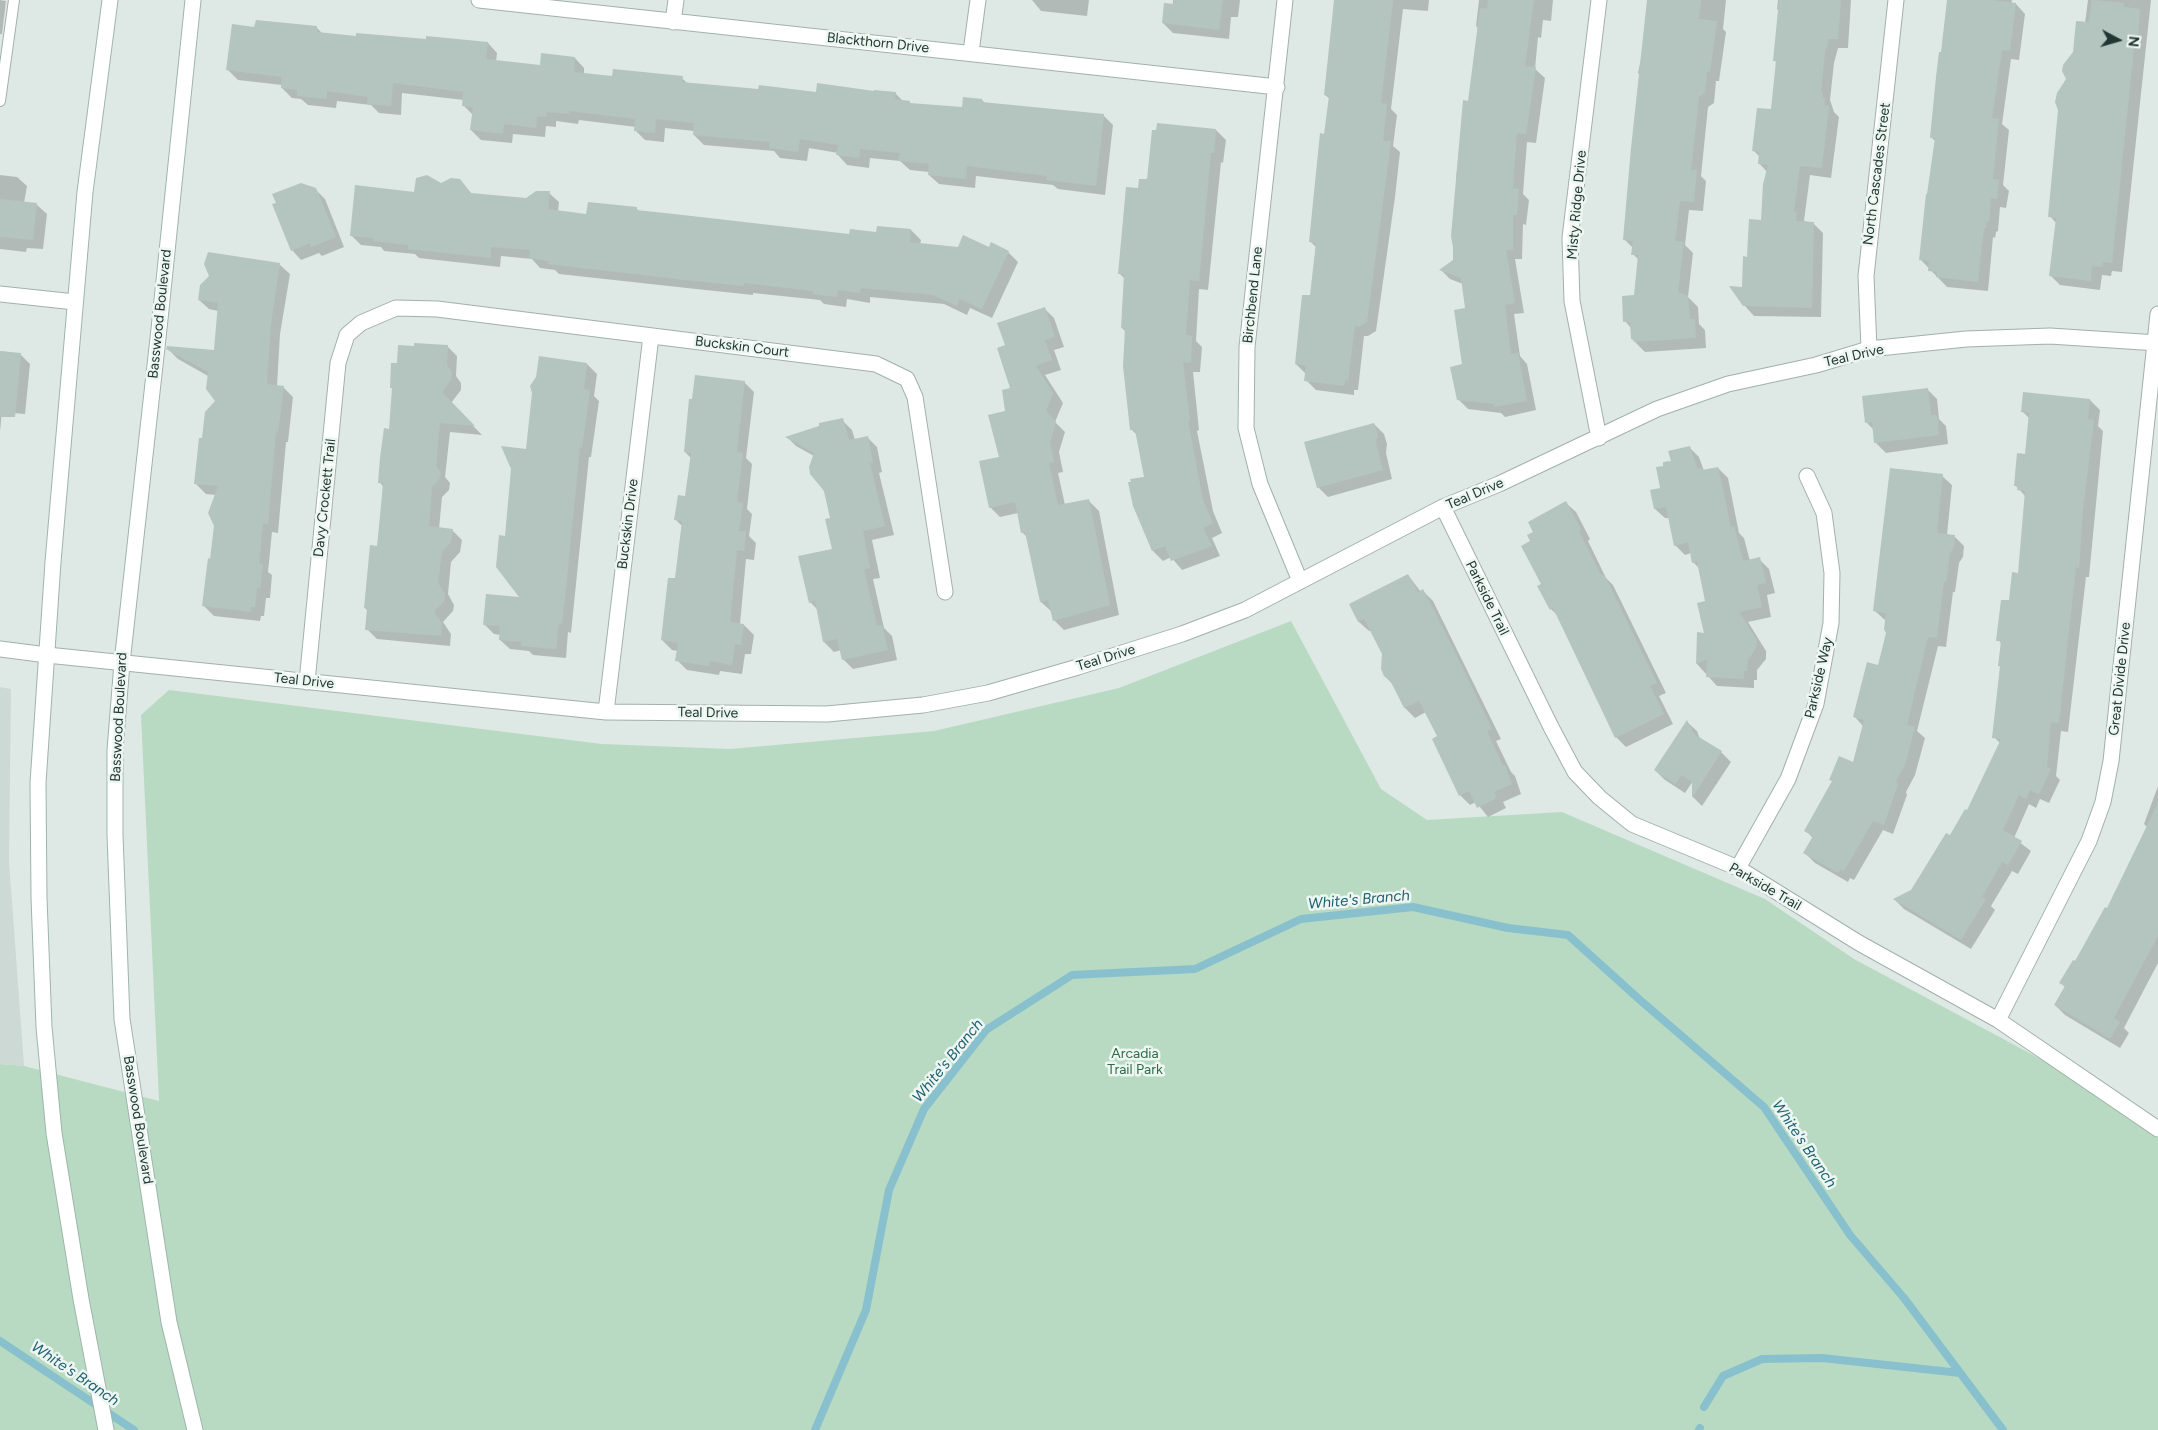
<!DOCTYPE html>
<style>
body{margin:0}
#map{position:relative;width:2158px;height:1430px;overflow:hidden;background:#dee9e5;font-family:Figtree,sans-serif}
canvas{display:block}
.north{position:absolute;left:2093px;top:15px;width:50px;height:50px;-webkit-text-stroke:4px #eef6f2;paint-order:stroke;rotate:96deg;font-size:14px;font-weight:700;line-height:20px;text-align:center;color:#213832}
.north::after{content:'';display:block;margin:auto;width:18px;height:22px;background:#213832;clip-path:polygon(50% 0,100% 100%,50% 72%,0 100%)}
</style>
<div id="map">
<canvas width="2158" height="1430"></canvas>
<div class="north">N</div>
</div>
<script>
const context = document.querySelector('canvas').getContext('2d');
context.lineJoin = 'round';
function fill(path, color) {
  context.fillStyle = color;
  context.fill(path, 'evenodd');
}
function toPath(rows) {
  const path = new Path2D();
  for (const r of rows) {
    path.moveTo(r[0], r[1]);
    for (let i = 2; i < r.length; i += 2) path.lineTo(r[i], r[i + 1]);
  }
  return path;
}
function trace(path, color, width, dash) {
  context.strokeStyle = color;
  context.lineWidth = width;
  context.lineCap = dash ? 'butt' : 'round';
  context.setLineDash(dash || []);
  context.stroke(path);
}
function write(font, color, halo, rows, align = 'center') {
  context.font = font + ' Figtree,sans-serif';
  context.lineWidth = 5;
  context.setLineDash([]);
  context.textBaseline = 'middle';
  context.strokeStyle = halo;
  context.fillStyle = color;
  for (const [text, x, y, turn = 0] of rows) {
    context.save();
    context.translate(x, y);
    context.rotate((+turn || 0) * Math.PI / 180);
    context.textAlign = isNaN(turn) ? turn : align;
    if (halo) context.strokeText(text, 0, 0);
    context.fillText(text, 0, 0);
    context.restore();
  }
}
const built = toPath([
 [0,687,11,689,9,861,24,1066,0,1064]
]);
const green = toPath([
 [1291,621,1381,789,1427,820,1562,812,1765,899,1854,959,2158,1122,2158,1430,0,1430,0,1064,24,1066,159,1101,141,715,169,690,602,744,730,749,934,731,1119,688]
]);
const shadow = toPath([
 [0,0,6,1,2,34,0,34],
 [1032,0,1089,0,1087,16,1041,11],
 [1173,0,1240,0,1238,17,1231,17,1229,39,1173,33,1163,23,1173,5],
 [1335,0,1429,0,1428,11,1403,9,1391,109,1397,115,1393,146,1400,152,1395,197,1376,331,1368,336,1364,336,1358,390,1354,390,1354,395,1316,390,1306,380,1306,374,1296,364,1311,297,1316,247,1310,241,1330,99,1325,95],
 [1479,0,1553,0,1551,21,1543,20,1541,38,1538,37,1535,69,1545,78,1536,143,1527,142,1523,194,1529,200,1526,225,1523,224,1522,259,1515,259,1524,313,1514,314,1520,356,1527,364,1536,410,1505,417,1501,413,1468,409,1458,399,1463,365,1467,309,1463,284,1450,279,1441,270,1454,261,1457,181,1456,179,1464,101,1469,102,1478,28,1476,26],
 [1649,0,1726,0,1723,29,1726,32,1719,81,1716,81,1714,103,1708,107,1701,176,1706,181,1703,211,1689,210,1685,245,1693,253,1688,297,1698,307,1699,324,1705,330,1706,348,1645,352,1632,339,1631,328,1625,321,1635,296,1639,260,1633,254,1633,248,1625,240,1641,76,1638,73,1643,49],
 [1778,0,1851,0,1848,48,1838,48,1834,63,1830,100,1834,112,1839,117,1831,178,1810,175,1804,221,1813,223,1823,233,1821,317,1754,316,1744,305,1743,288,1748,258,1762,221,1767,172,1759,163,1760,157,1753,150,1772,110,1777,63,1774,60,1779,11,1777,9],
 [1949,0,2012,0,2011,4,2016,4,2025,14,2019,60,2011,59,2002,124,2009,130,2003,185,2009,191,2006,208,2000,207,1998,231,1996,232,1995,238,1993,237,1988,291,1947,287,1920,259,1935,141,1931,137],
 [2088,0,2151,0,2122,272,2112,271,2111,276,2102,275,2100,290,2060,285,2050,275,2056,223,2050,216,2067,79,2085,23],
 [256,28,317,28,323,34,357,37,488,43,497,53,496,62,541,66,575,58,584,68,584,74,613,77,682,78,688,84,817,94,895,93,904,102,911,104,963,109,982,100,985,103,1103,115,1113,125,1105,195,1058,189,1053,185,976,176,975,188,939,184,929,175,929,172,910,170,900,161,870,158,869,168,847,165,838,155,838,153,809,148,807,161,780,158,774,151,704,145,694,135,694,131,665,128,664,142,645,140,635,130,636,127,579,120,578,124,556,121,556,127,546,126,545,137,513,134,512,143,481,140,471,130,473,115,463,105,464,100,402,93,401,115,379,113,371,105,337,101,336,108,308,105,301,99,292,98,282,88,282,85,238,80,228,70],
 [1216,130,1226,140,1223,163,1221,162,1208,290,1199,289,1196,341,1202,347,1200,372,1193,372,1199,430,1197,431,1213,511,1222,533,1212,538,1220,556,1182,570,1171,557,1163,561,1153,551,1134,505,1145,478,1137,435,1132,430,1126,332,1122,328,1125,279,1119,273,1139,190],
 [0,175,17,177,27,186,24,203,37,205,47,214,43,249,27,248,26,252,0,249],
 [459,181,472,194,526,199,549,193,559,202,558,212,587,215,636,208,639,211,850,236,911,230,921,240,920,245,1008,252,1018,262,992,318,970,308,967,315,944,304,870,297,870,303,847,299,846,307,824,304,820,300,753,293,753,295,696,289,559,274,555,270,540,268,532,259,501,256,500,267,419,258,415,254,384,251,381,247,361,245,351,235,415,193],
 [315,189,325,199,344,247,322,256,319,253,301,260,292,250,277,203],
 [280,265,290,274,280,334,277,386,283,387,293,397,288,442,286,442,278,533,272,532,268,572,272,575,270,598,266,598,264,616,261,616,260,621,214,616,204,606,216,526,216,495,206,494,196,484,217,401,208,376,178,359,168,349,215,351,218,311,209,309,199,300],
 [1044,308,1054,318,1064,347,1054,350,1061,370,1045,375,1063,403,1055,422,1065,432,1059,452,1063,472,1058,473,1065,505,1089,501,1099,511,1119,615,1064,630,1054,620,1051,611,1041,602,1028,538,1022,532,1018,513,1000,517,990,507,1011,389,1006,346],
 [447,346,457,356,456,376,461,383,461,390,451,403,482,435,450,432,445,477,450,483,449,490,442,497,439,529,452,530,462,540,460,552,451,562,448,594,454,605,453,611,443,622,451,634,450,646,377,639,367,629,368,611,365,608,378,547,384,487,380,483,390,430,393,390,391,387,398,365],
 [0,351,20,354,30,364,25,414,2,412,0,431],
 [587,364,597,374,594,396,599,401,591,457,589,457,571,633,568,632,566,658,533,655,529,651,510,649,500,640,501,635,494,634,484,624,522,599,527,450],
 [744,382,754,392,746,458,752,464,747,509,752,514,749,536,756,543,754,560,746,559,740,624,744,625,754,635,751,654,745,654,742,674,720,671,719,675,687,670,677,660,678,651,672,650,662,640,676,579,683,527,676,520,686,497,692,459,685,452],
 [1927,389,1937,399,1939,419,1946,426,1948,444,1886,453,1876,443,1874,430,1867,423],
 [2025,393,2090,400,2100,410,2098,426,2103,431,2089,577,2086,577,2068,732,2061,731,2056,776,2060,780,2049,803,2040,799,2036,808,2029,804,2014,838,2031,851,2018,874,2012,871,1991,906,1995,910,1971,949,1904,909,1895,900,1912,891,1967,812,2000,743,1994,737,2001,667,1999,666,2002,644,1998,640,2020,574,2026,497,2016,486,2026,455,2030,419,2023,412],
 [842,420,852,430,855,440,867,437,877,447,882,472,879,473,894,535,872,540,880,578,873,579,884,628,892,636,897,660,853,669,843,659,841,650,834,652,824,642,818,610,810,602,834,550,832,519,814,456,796,446,787,437],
 [1374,424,1384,434,1387,444,1386,453,1392,479,1328,497,1318,487],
 [1689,447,1699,457,1704,471,1718,468,1728,478,1739,533,1744,538,1750,561,1759,559,1769,569,1775,593,1767,595,1771,617,1748,622,1766,651,1766,659,1757,670,1757,680,1754,680,1754,688,1717,686,1697,664,1698,634,1705,634,1707,602,1699,568,1693,562,1691,553,1685,555,1675,545,1669,518,1665,518,1655,509,1662,489,1665,467],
 [1942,476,1952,485,1947,535,1954,536,1964,546,1963,557,1959,563,1955,592,1953,592,1946,647,1938,646,1917,731,1925,738,1915,775,1906,792,1907,795,1893,834,1883,830,1854,880,1850,878,1848,882,1815,863,1805,853,1813,838,1806,831,1833,782,1831,780,1854,764,1863,726,1854,716,1879,666,1888,633,1886,621,1875,611],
 [1566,503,1576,512,1590,539,1588,541,1606,578,1613,585,1666,693,1659,696,1673,724,1626,747,1616,737,1558,616,1551,609,1542,585,1532,541,1535,532],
 [1408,575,1421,592,1423,591,1433,601,1501,739,1496,741,1511,772,1515,776,1521,794,1503,802,1506,808,1488,817,1476,802,1470,805,1460,795,1439,736,1426,712,1415,718,1405,708,1393,685,1386,677,1384,654,1371,630,1369,631,1359,622,1351,605],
 [1687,722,1697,731,1700,739,1721,752,1731,762,1702,806,1693,797,1693,781,1685,793,1665,780,1655,770],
 [2158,786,2158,963,2124,1028,2129,1033,2120,1048,2065,1015,2055,1005,2066,988,2061,983,2076,963,2107,909,2147,827,2144,824]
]);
const stream = toPath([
 [0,1341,134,1430],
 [1704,1407,1723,1376,1762,1359,1822,1358,1960,1373],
 [815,1430,866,1310,889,1190,924,1109,986,1030,1072,975,1195,969,1301,919,1413,907,1508,928,1568,935,1640,1000,1764,1107,1850,1235,1904,1298,2003,1430],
 [1699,1430,1700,1428]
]);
const building = toPath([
 [1174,0,1223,0,1219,30,1162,23,1164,3,1174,4],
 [1334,0,1393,0,1381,103,1387,104,1383,141,1391,141,1385,187,1367,322,1358,327,1355,326,1348,381,1345,380,1344,386,1304,381,1306,366,1295,364,1302,295,1310,295,1316,243,1309,242,1320,133,1324,134,1329,96,1324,95],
 [1488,0,1534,0,1525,66,1536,67,1526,134,1517,133,1513,188,1519,189,1517,215,1513,215,1513,250,1506,250,1515,303,1505,305,1511,354,1518,353,1527,401,1494,407,1494,404,1457,400,1450,367,1462,364,1454,310,1465,308,1461,278,1439,270,1453,260,1453,247,1451,236,1463,100,1468,101,1480,8,1487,9],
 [1647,0,1701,0,1699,19,1717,21,1710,72,1707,71,1705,93,1699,97,1691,170,1697,170,1694,202,1680,201,1675,241,1684,242,1678,292,1688,296,1690,319,1695,319,1696,338,1634,342,1633,339,1631,339,1630,322,1623,322,1622,296,1634,295,1638,255,1631,255,1633,241,1623,240,1631,148],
 [1779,0,1841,0,1838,39,1829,39,1825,52,1821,91,1822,91,1823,98,1825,98,1824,105,1829,106,1822,168,1800,166,1794,212,1797,212,1796,221,1814,222,1812,308,1743,306,1729,286,1742,287,1743,256,1747,257,1749,219,1761,220,1763,184,1768,165,1758,164,1759,152,1752,151,1757,108,1771,109,1776,61,1773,61],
 [1947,0,1990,0,2016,3,2010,51,2002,50,1992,118,1999,119,1993,179,1999,180,1997,199,1991,198,1989,221,1986,222,1986,228,1984,228,1978,282,1936,277,1937,272,1928,271,1929,261,1919,260,1926,194,1927,194,1935,138,1930,138,1936,77,1939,52,1941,52],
 [2092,0,2124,3,2124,7,2140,9,2138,37,2135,37,2112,263,2103,262,2102,267,2092,266,2091,281,2049,276,2056,218,2048,217,2058,110,2055,102,2057,93,2066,79,2062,71,2063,65,2073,52,2076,21,2089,22],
 [256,20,317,26,317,32,356,36,356,33,426,39,426,36,488,42,486,59,540,65,541,53,575,57,574,72,612,76,613,69,683,76,682,82,758,89,759,85,816,92,817,83,874,91,874,90,896,92,895,99,910,101,910,103,962,107,963,97,982,99,982,102,1104,114,1096,186,1046,180,1047,176,967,166,966,179,928,175,929,164,898,161,900,153,860,149,859,158,836,155,838,145,800,139,798,152,769,148,770,142,693,135,694,123,656,119,655,133,634,131,635,119,569,111,569,114,547,112,546,117,537,116,536,128,504,124,503,134,470,130,473,107,462,106,463,92,393,83,391,106,367,104,368,97,327,91,327,99,297,96,297,90,281,88,282,77,226,70,232,24,254,27],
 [1157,123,1216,129,1214,153,1211,153,1199,281,1190,280,1186,335,1192,336,1191,363,1183,362,1190,421,1188,421,1203,500,1213,523,1203,528,1212,546,1171,561,1165,546,1152,551,1133,506,1128,482,1131,482,1130,479,1144,477,1135,430,1130,430,1123,366,1125,328,1121,328,1124,274,1118,274,1126,187,1138,188,1139,179,1147,179,1152,130,1156,130],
 [427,175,441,183,451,178,460,179,471,193,526,198,536,191,550,191,548,209,586,214,588,202,637,207,636,210,674,214,849,234,850,229,876,232,877,226,911,229,910,242,958,247,963,235,989,247,991,242,1009,251,982,309,960,299,957,306,933,295,861,288,860,293,838,290,837,297,813,294,813,291,744,283,743,286,685,280,548,264,549,261,529,258,530,250,491,247,491,258,408,249,408,245,373,241,373,238,350,236,355,185,414,192,416,178],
 [301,183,316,188,336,237,311,247,310,243,291,251,272,204,276,203,272,194],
 [0,199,37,203,33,240,0,237],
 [208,252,280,263,271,324,267,384,284,386,278,433,276,432,268,524,263,523,259,564,263,564,260,589,257,588,255,607,251,607,251,612,202,606,208,558,210,559,214,526,208,513,218,486,194,484,199,438,202,438,205,412,215,401,206,389,208,372,166,349,167,346,214,350,218,303,198,300,200,285,209,276,204,264],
 [1045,307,1055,337,1045,340,1052,360,1036,366,1053,393,1046,411,1056,422,1050,442,1054,462,1049,463,1058,505,1089,499,1110,605,1053,621,1048,600,1040,602,1025,532,1021,533,1015,502,989,508,979,461,999,457,988,415,1005,411,1002,390,1010,388,997,348,1005,345,997,323],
 [414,343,448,345,447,365,452,372,451,380,442,392,475,426,440,423,436,466,441,472,439,480,432,487,429,526,453,529,451,542,442,552,438,583,445,594,444,601,434,612,442,623,441,636,365,630,367,608,364,608,370,545,377,546,380,516,383,483,378,483,380,458,384,428,389,429,392,388,390,388,391,363,397,363,398,345,414,346],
 [0,351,21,353,15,417,0,417],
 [539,356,587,363,584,389,590,390,582,448,580,447,566,589,562,624,559,623,556,649,521,646,522,642,499,640,500,626,483,625,486,594,519,597,496,567,499,535,505,536,511,469,501,446,526,449,532,393,530,386,536,377],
 [695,375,745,381,737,452,743,453,737,502,743,503,739,531,746,531,744,551,737,550,730,622,744,624,741,645,735,644,732,665,710,661,709,666,675,661,678,643,661,640,668,578,675,578,682,521,674,520,678,495,685,496,691,453,684,452,689,399,692,399],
 [1928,388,1931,415,1937,415,1939,435,1874,443,1872,422,1865,423,1862,396],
 [2023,392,2090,399,2088,419,2094,420,2083,509,2079,568,2076,567,2059,723,2051,722,2047,767,2051,769,2039,794,2030,790,2026,799,2019,795,2003,830,2022,841,2008,865,2002,862,1982,897,1986,899,1961,940,1893,899,1911,890,1946,833,1950,835,1965,809,1967,810,2001,739,1992,738,2000,666,1998,666,2001,641,1996,641,2001,600,2009,600,2012,572,2018,573,2025,491,2017,490,2018,486,2014,486,2017,453,2025,454,2029,413,2021,412],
 [843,418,849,440,868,436,873,463,870,463,885,526,863,531,870,568,864,569,877,626,882,625,888,650,842,660,837,639,823,642,815,601,809,603,798,556,832,549,825,519,830,518,824,491,810,474,809,467,814,453,785,437,819,426,819,423],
 [1374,423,1378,434,1376,443,1383,470,1317,488,1304,442],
 [1690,446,1697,468,1702,468,1702,470,1718,467,1731,527,1734,526,1743,561,1760,557,1766,583,1757,585,1762,607,1739,612,1757,640,1756,648,1748,660,1747,671,1744,671,1744,679,1706,677,1707,659,1696,664,1697,632,1704,633,1697,603,1705,601,1697,562,1692,563,1688,542,1674,546,1666,507,1654,509,1650,490,1660,488,1656,467,1663,466,1663,462,1671,461,1668,451],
 [1890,468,1943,474,1937,533,1955,535,1954,547,1950,553,1946,583,1944,582,1937,638,1928,637,1907,725,1915,727,1905,765,1896,781,1898,784,1884,825,1873,821,1844,871,1840,869,1838,873,1803,853,1813,836,1804,831,1832,781,1829,780,1839,756,1853,762,1864,720,1853,717,1867,662,1878,665,1886,633,1884,629,1886,613,1873,611],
 [1566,501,1581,529,1579,531,1601,575,1604,574,1657,683,1650,686,1664,714,1615,738,1553,608,1550,610,1537,586,1541,584,1521,546,1530,541,1527,535,1533,532,1528,522],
 [1408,574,1418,592,1423,589,1453,648,1492,729,1487,731,1503,766,1505,765,1512,784,1494,792,1497,798,1477,808,1469,791,1459,796,1432,739,1437,736,1419,701,1404,708,1391,682,1384,676,1381,669,1382,654,1364,619,1358,622,1349,604],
 [1687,720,1694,734,1722,751,1692,798,1692,782,1682,775,1675,784,1654,770],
 [2158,803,2158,936,2114,1018,2120,1022,2110,1039,2054,1005,2065,986,2059,983,2073,960,2075,961,2105,907,2107,908]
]);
const lane = toPath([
 [0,101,14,0]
]);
const street = toPath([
 [479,0,1277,87],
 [1285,0,1247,347,1246,428,1260,484,1300,581],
 [673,22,676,0],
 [971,52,978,0],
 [0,294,75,302],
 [1869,349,1866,276,1896,0],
 [1599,438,1572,301,1570,238,1599,0],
 [1443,507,1551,727,1575,772,1600,798,1632,824,1738,868,1859,943,1998,1020,2158,1129],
 [0,649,47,655,606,712,827,714,923,705,988,693,1078,667,1182,634,1245,610,1443,507,1499,484,1657,409,1728,384,1816,365,1869,349,1966,339,2050,336,2158,343],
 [307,682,338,363,347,335,361,323,396,308,437,309,876,364,907,379,915,397,945,592],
 [606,712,651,336],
 [1738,868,1788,779,1816,704,1831,623,1832,573,1824,513,1807,476],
 [1998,1020,2089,841,2103,802,2111,761,2158,314]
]);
const secondary = toPath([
 [193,0,159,329,122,663,115,750,115,835,122,1019,169,1322,195,1430],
 [106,1430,81,1299,54,1133,44,1027,39,898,38,783,53,562,85,192,110,0]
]);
const streetNames = [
 ["Blackthorn Drive",878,43,6],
 ["North Cascades Street",1877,174,-83],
 ["Misty Ridge Drive",1577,205,-85],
 ["Birchbend Lane",1253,295,-84],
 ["Basswood Boulevard",160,314,-84],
 ["Buckskin Court",742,347,7],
 ["Teal Drive",1854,356,-13],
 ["Teal Drive",1475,494,-23],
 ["Davy Crockett Trail",325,498,-84],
 ["Buckskin Drive",628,524,-83],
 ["Parkside Trail",1487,598,64],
 ["Teal Drive",1106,658,-17],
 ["Parkside Way",1819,678,-77],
 ["Great Divide Drive",2120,679,-84],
 ["Teal Drive",304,681,6],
 ["Teal Drive",708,713,1],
 ["Basswood Boulevard",119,717,-87],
 ["Parkside Trail",1765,887,30],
 ["Basswood Boulevard",138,1120,81]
];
const parkNames = [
 ["Arcadia",1135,1054],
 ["Trail Park",1135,1070]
];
const waterNames = [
 ["White's Branch",1359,900,-5],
 ["White's Branch",948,1061,-51],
 ["White's Branch",1804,1144,56],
 ["White's Branch",75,1374,34]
];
fill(built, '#cdd9d4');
fill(green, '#b8dac2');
fill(shadow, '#0003');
trace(stream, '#88c1cd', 8);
fill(building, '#b4c4be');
trace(lane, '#a2b0ac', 12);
trace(street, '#a2b0ac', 17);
trace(secondary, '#9eb4ad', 17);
trace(lane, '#fff', 10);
trace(street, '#fff', 15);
trace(secondary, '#fff', 15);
write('14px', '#213832', '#eef6f2', streetNames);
write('14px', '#2d6d47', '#eef6f2', parkNames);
write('italic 15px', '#1e6171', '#eef6f2', waterNames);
</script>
